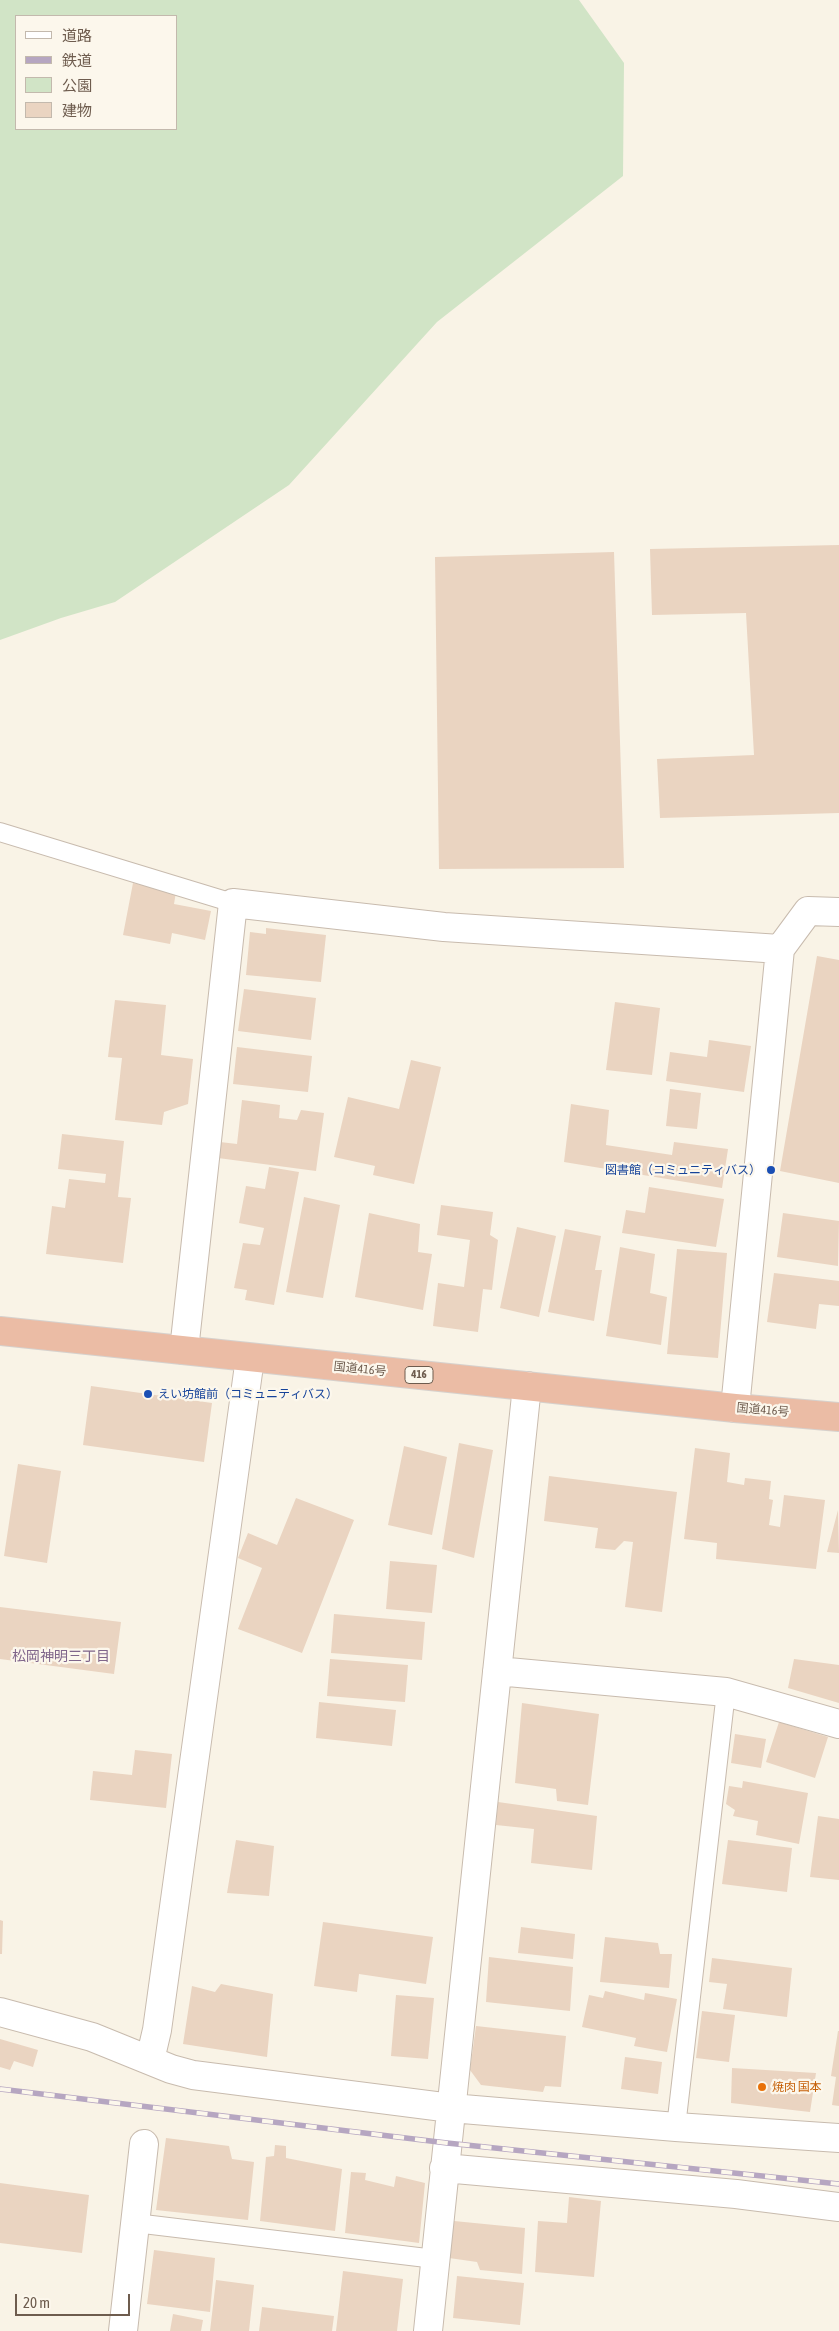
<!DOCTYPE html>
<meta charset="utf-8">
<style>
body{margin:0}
#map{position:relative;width:839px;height:2331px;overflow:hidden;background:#f9f3e6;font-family:"Asap Condensed","Noto Sans JP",sans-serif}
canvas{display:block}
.legend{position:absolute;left:15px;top:15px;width:162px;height:115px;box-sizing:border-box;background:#fcf7ec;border:1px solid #c3b9ad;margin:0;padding:6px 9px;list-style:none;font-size:15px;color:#6e5c4e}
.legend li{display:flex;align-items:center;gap:10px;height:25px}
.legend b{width:25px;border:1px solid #c3b9ad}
.scale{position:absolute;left:15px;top:2294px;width:115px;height:22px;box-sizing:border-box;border:2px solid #6e5c4e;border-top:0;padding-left:6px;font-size:15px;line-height:18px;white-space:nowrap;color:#6e5c4e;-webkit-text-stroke:4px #fcf7ec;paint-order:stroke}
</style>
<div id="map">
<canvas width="839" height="2331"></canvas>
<ul class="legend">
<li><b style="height:6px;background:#fff"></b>道路</li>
<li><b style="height:6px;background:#b6a6c1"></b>鉄道</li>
<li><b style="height:14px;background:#d1e4c6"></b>公園</li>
<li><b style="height:14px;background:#ead4c1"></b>建物</li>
</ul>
<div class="scale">20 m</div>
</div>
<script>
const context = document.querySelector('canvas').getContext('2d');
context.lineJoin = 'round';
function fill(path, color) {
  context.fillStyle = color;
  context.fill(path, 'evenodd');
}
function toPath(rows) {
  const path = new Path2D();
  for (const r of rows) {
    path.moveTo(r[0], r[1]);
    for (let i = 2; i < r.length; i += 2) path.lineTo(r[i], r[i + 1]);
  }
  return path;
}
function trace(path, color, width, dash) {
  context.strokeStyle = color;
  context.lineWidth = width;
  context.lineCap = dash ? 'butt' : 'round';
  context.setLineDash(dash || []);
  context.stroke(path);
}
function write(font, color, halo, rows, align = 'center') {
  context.font = font + ' "Asap Condensed","Noto Sans JP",sans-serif';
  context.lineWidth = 4.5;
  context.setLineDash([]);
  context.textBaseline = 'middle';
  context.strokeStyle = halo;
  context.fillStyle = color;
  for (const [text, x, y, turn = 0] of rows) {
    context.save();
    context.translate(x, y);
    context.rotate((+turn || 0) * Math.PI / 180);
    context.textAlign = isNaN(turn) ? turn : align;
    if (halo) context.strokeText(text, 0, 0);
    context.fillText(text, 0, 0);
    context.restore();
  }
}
const green = toPath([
 [0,0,579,0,624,63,623,176,437,322,289,485,115,602,61,618,0,640],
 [16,16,176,16,176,129,16,129]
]);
const building = toPath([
 [839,545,839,813,660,818,657,759,754,755,746,613,652,615,650,549],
 [614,552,624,868,439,869,435,557],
 [133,883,176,892,174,904,211,911,205,940,172,933,170,944,123,935],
 [266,928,326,935,321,982,246,975,250,932,266,934],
 [817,956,839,960,839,1183,780,1171],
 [244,989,316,998,311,1040,238,1031],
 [115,1000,166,1005,161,1055,193,1059,188,1104,164,1112,162,1125,115,1120,122,1058,108,1057],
 [615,1002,660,1008,652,1075,606,1070],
 [709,1040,751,1046,744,1092,666,1081,670,1052,707,1057],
 [237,1047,312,1056,308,1092,233,1084],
 [411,1060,441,1067,414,1184,373,1175,375,1166,334,1157,348,1097,399,1109],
 [670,1089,701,1093,697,1129,666,1126],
 [242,1100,280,1105,279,1118,297,1120,301,1110,324,1113,316,1171,218,1158,220,1142,237,1144],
 [571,1104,609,1110,606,1145,672,1155,674,1142,728,1149,722,1188,564,1162],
 [62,1134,124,1141,118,1197,131,1198,123,1263,46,1254,52,1206,65,1208,69,1179,105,1183,106,1174,58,1169],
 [269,1167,299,1172,274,1305,245,1300,247,1290,234,1288,243,1243,260,1245,264,1228,239,1223,246,1186,265,1189],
 [649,1187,724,1199,716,1247,622,1233,626,1210,645,1213],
 [304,1197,340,1205,323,1298,286,1292],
 [441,1205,493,1212,490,1235,498,1240,492,1290,483,1289,478,1332,433,1326,438,1283,464,1287,470,1240,437,1235],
 [369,1213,420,1224,418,1252,432,1254,423,1310,355,1297],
 [783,1213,839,1221,838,1266,777,1257],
 [517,1227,556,1236,539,1317,500,1308],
 [565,1229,601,1236,595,1270,602,1270,594,1321,548,1312],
 [620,1247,655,1254,650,1293,667,1297,661,1345,606,1336],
 [677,1249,727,1253,718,1358,667,1354],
 [774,1273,839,1281,839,1306,819,1304,816,1329,767,1322],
 [91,1386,212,1403,204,1462,83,1445],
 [459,1443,493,1450,474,1558,442,1549],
 [404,1446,447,1457,432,1535,388,1525],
 [695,1448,730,1453,727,1482,744,1485,745,1478,771,1481,769,1499,773,1500,769,1525,780,1527,784,1495,825,1500,816,1569,716,1559,717,1543,684,1539],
 [18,1464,61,1471,47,1563,4,1556],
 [549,1476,677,1492,662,1612,625,1607,633,1542,624,1541,615,1550,595,1548,598,1528,544,1521],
 [296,1498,354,1520,302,1653,238,1629,262,1568,238,1558,248,1533,277,1545],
 [838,1510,839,1553,827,1552],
 [390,1561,437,1565,432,1613,386,1609],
 [0,1607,121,1622,114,1674,0,1659],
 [334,1614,425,1622,422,1660,331,1653],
 [330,1659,408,1665,405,1702,327,1696],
 [794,1659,839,1665,839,1703,788,1688],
 [319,1702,396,1710,392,1746,316,1738],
 [522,1703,599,1714,588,1805,557,1801,556,1789,515,1783],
 [779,1722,828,1737,815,1778,766,1762],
 [735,1734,766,1739,761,1768,731,1763],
 [135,1750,172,1754,166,1808,90,1800,93,1771,132,1775],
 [743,1781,808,1793,799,1844,756,1835,758,1821,733,1816,735,1810,726,1804,729,1786,742,1788],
 [498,1802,597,1816,592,1870,531,1863,534,1829,496,1825],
 [818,1816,839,1819,839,1880,810,1877],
 [236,1840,274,1846,269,1896,227,1893],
 [728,1840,792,1848,787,1892,722,1884],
 [0,1920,3,1921,2,1954,0,1954],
 [323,1922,433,1937,426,1984,359,1974,357,1992,314,1986],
 [521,1927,575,1934,573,1959,518,1953],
 [605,1937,658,1943,660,1954,672,1954,669,1988,600,1982],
 [489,1957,573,1967,570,2011,486,2002],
 [712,1958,792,1968,787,2017,723,2009,727,1984,709,1982],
 [221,1984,273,1994,267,2057,183,2044,192,1986,215,1992],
 [605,1991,644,2000,645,1993,677,1999,667,2052,634,2046,636,2038,582,2027,589,1995,603,1998],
 [396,1995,434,1998,428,2059,391,2056],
 [702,2011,735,2015,729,2062,696,2058],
 [476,2026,566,2036,561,2087,545,2086,543,2092,481,2085,470,2070],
 [838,2031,839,2031,839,2106,832,2105,836,2077,831,2076],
 [0,2039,38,2050,33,2067,14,2061,10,2070,0,2067],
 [625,2057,662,2062,658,2094,621,2089],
 [732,2068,816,2073,810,2112,731,2103],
 [166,2138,229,2146,232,2159,254,2162,248,2220,156,2210],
 [275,2145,286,2146,286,2158,342,2169,335,2231,260,2221,266,2157,274,2156],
 [351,2172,366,2173,365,2180,394,2187,396,2176,425,2183,419,2243,345,2233],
 [0,2183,89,2195,82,2253,0,2243],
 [569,2197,601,2201,594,2277,535,2272,538,2221,567,2223],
 [454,2221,525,2228,522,2274,480,2270,477,2262,449,2258],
 [154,2250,215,2258,210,2312,147,2304],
 [343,2271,403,2279,397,2331,336,2331],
 [457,2276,524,2283,520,2325,453,2318],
 [216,2280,254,2285,249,2331,210,2331],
 [262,2307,334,2316,332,2331,259,2331],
 [173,2314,203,2320,201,2331,170,2331]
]);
const lane = toPath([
 [0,832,233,903],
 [676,2127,726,1692],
 [135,2223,435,2259]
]);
const street = toPath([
 [184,1350,233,903,444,927,780,949],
 [735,1408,780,949,808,911,839,912],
 [497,1671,726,1692,839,1724],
 [0,2012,92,2037,171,2069,193,2075,451,2108,676,2127,839,2138],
 [150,2060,157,2030,250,1358],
 [444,2168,736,2194,839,2207],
 [123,2331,144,2144],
 [428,2331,527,1386]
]);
const highway = toPath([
 [0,1331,735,1408,839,1417]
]);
const rail = toPath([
 [0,2089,447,2143,839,2184]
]);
const markers = [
 [771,1170,5,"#1a4fb4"],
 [148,1394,5,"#1a4fb4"],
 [762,2087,5,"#e8710a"]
];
const shields = [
 [419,1375,28]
];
const shieldNames = [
 ["416",419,1375]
];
const transitNames = [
 ["図書館（コミュニティバス）",761,1170],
 ["えい坊館前（コミュニティバス）",158,1394,"left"]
];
const streetNames = [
 ["国道416号",360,1369,6],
 ["国道416号",763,1410,5]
];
const foodNames = [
 ["焼肉 国本",772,2087]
];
const neighbourhoodNames = [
 ["松岡神明三丁目",61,1657]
];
fill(green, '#d1e4c6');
fill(building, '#ead4c1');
trace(lane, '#c8bbae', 20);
trace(street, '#c8bbae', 30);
trace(highway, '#d6d1cd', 30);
trace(lane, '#fff', 18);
trace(street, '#fff', 28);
trace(highway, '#ebbca5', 28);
trace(rail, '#b6a6c1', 5.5);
trace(rail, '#fcf7ec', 4, [11]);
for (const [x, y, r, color] of markers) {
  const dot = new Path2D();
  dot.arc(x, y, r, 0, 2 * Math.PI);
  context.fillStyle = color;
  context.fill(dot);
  trace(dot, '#fcf7ec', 2);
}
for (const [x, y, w] of shields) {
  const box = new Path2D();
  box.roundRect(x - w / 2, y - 8.5, w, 17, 4);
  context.fillStyle = '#fcf7ec';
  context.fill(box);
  trace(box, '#6e5c4e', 1);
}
write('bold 11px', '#6e5c4e', null, shieldNames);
write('12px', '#164399', '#fcf7ec', transitNames, 'right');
write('12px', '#6e5c4e', '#fcf7ec', streetNames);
write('12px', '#c56008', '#fcf7ec', foodNames, 'left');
write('14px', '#80668b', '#fcf7ec', neighbourhoodNames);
</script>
